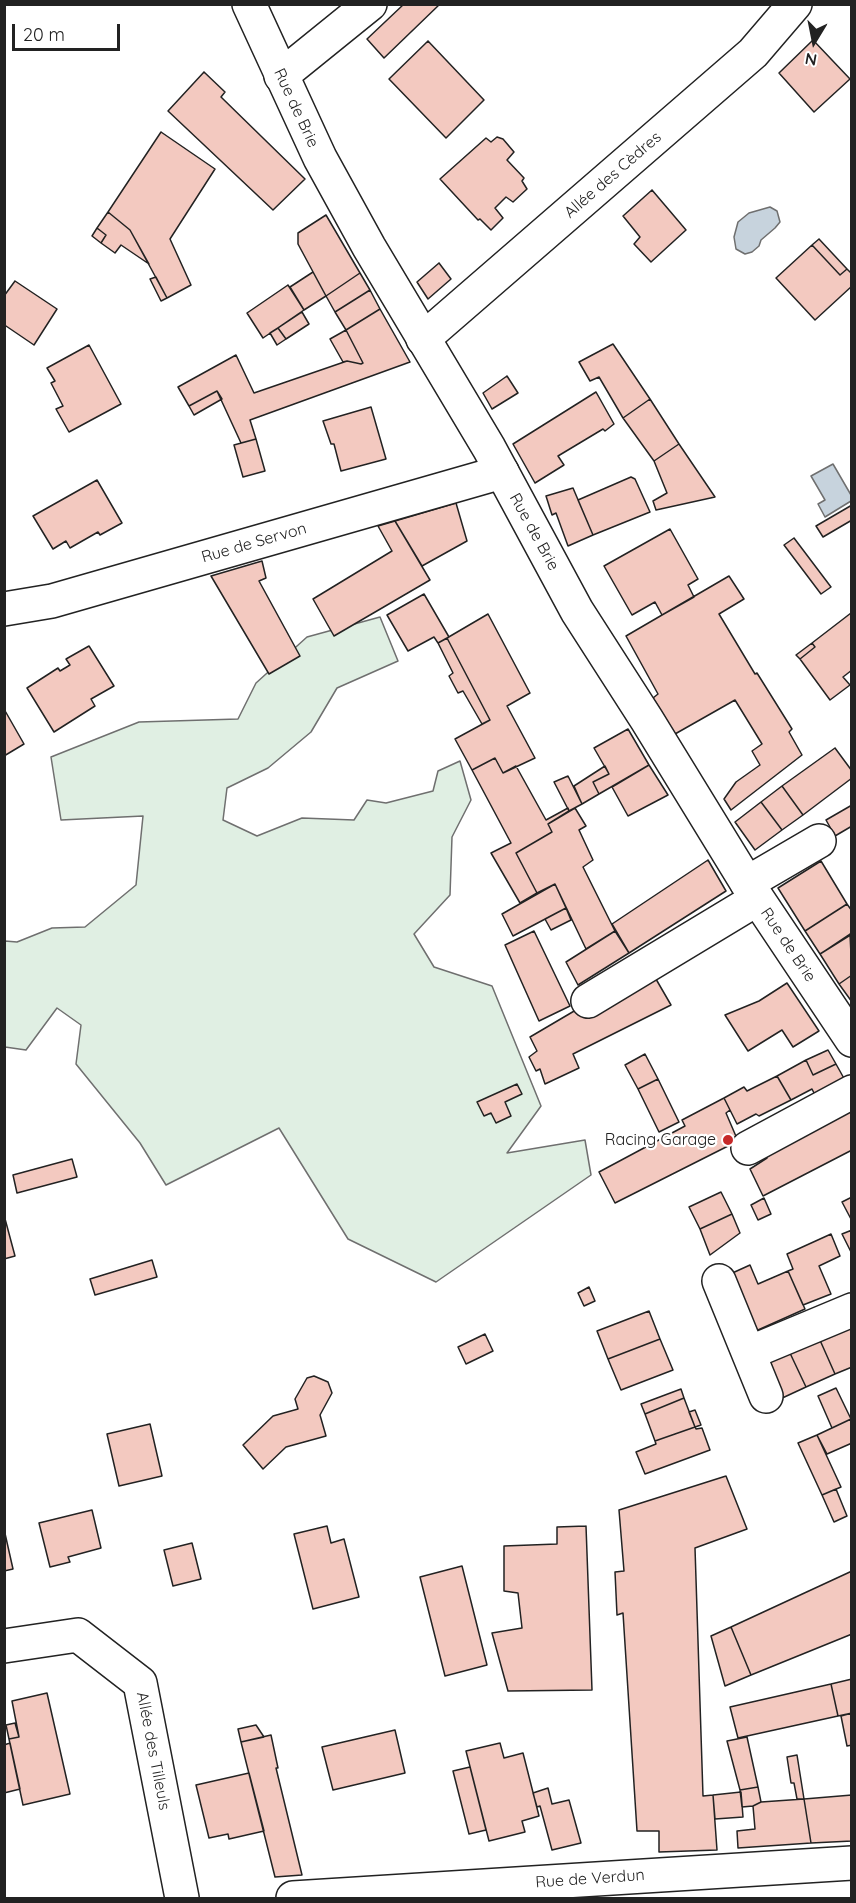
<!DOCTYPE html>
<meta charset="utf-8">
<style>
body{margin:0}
#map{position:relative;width:856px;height:1903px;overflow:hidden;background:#fff;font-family:Quicksand,sans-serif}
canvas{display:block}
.frame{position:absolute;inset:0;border:6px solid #222;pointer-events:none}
.north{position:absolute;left:784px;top:12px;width:60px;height:60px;-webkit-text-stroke:4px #fff;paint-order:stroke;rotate:190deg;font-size:16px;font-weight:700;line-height:24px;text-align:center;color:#222}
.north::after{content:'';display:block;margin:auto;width:21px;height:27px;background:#222;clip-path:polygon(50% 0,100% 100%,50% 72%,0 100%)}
.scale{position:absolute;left:12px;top:24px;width:108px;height:27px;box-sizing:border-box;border:3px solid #222;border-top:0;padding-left:8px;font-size:18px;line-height:21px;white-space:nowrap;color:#222;-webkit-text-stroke:4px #fff;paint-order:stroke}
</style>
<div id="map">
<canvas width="856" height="1903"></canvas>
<div class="frame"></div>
<div class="north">N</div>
<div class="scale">20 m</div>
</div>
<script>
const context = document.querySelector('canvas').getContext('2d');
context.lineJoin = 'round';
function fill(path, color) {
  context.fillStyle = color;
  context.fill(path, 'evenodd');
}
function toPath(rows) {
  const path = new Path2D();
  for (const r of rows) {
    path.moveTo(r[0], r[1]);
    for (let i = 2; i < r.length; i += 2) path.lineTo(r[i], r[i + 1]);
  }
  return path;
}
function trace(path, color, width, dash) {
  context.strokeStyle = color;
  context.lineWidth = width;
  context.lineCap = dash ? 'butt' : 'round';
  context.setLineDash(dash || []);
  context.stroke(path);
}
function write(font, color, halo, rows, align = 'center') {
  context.font = font + ' Quicksand,sans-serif';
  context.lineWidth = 4.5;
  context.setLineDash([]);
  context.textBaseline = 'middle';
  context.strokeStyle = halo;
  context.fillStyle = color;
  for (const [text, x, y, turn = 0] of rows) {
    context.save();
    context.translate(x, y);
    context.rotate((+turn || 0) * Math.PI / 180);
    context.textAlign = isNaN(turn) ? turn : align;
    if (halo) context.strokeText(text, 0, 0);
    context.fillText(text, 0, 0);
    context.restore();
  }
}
const green = toPath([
 [380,617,398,661,337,688,311,732,268,768,227,788,223,820,257,836,302,818,354,820,367,800,386,803,433,791,438,771,460,761,471,800,452,837,450,895,414,934,434,967,492,986,541,1106,507,1153,585,1140,591,1175,436,1282,348,1239,279,1128,166,1185,140,1143,76,1064,81,1025,57,1008,26,1050,5,1047,5,941,17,942,52,928,85,927,136,885,143,816,61,820,51,757,139,722,238,719,256,683,307,637,380,617]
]);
const water = toPath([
 [770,207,777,211,780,222,775,228,761,240,759,246,752,252,745,254,736,249,734,237,738,222,749,213,770,207],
 [833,464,851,495,851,501,825,517,818,504,825,500,811,476,833,464]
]);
const building = toPath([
 [404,4,440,4,384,58,367,39,404,4],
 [813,40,850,79,814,112,779,73,813,40],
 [428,41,484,100,446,138,389,79,428,41],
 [204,72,225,92,221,97,305,179,273,210,168,111,204,72],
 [161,132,215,169,170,239,191,285,167,298,130,230,108,212,161,132],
 [497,137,503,139,514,152,507,160,524,178,522,181,527,189,513,202,506,197,495,208,503,218,491,230,480,219,478,220,440,179,486,138,491,142,497,137],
 [652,190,686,230,651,262,634,244,640,237,623,216,652,190],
 [108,212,130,230,149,264,121,245,115,253,101,243,106,235,97,228,108,212],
 [326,215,360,273,326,296,298,244,298,233,326,215],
 [97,228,106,235,101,243,92,236,97,228],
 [819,239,847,269,840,275,812,245,819,239],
 [812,245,840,275,847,269,852,274,852,286,815,320,776,278,812,245],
 [439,263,451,279,428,299,417,282,439,263],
 [313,272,326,296,304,310,290,287,313,272],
 [360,273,370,290,335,312,326,296,360,273],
 [156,277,167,298,161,301,150,279,156,277],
 [15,281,57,309,34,345,6,326,4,327,4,296,15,281],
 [288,285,304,310,263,338,247,313,288,285],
 [370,290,380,309,346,330,335,312,370,290],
 [380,309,410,362,250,420,256,439,241,443,217,391,189,406,178,387,236,355,254,393,347,361,361,364,363,363,346,330,380,309],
 [302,312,309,324,286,339,278,328,302,312],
 [278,328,286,339,277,345,270,333,278,328],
 [346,330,363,363,361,364,347,361,343,362,330,339,346,330],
 [613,344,650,399,623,418,599,377,590,381,579,362,613,344],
 [89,345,121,404,69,432,56,409,63,406,51,383,55,381,47,368,89,345],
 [507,376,518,393,492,409,483,393,507,376],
 [217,391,222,399,194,415,189,406,217,391],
 [596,392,614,424,605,431,603,429,558,456,564,465,535,483,513,444,596,392],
 [650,399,679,444,654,461,623,418,650,399],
 [371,407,386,459,341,471,334,444,331,444,323,421,371,407],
 [256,439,265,471,243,477,234,445,256,439],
 [679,444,715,497,656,510,653,501,667,493,654,461,679,444],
 [631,477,635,479,650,512,593,535,578,500,631,477],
 [97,480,122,523,100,535,98,532,70,548,66,541,53,549,33,516,97,480],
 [573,488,593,535,568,546,556,513,552,515,546,496,573,488],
 [456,503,467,541,422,566,395,521,456,503],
 [852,505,852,520,823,537,816,526,852,505],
 [395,521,430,580,334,636,313,599,392,551,378,526,395,521],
 [670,529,698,579,688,585,694,597,662,615,655,602,632,615,604,566,670,529],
 [794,538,831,587,821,594,784,545,794,538],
 [262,561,266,578,259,581,300,656,269,674,211,576,262,561],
 [729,576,744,599,719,614,755,674,757,673,792,729,789,732,802,755,731,810,724,799,736,782,760,765,752,751,762,744,735,700,675,734,653,698,658,694,626,636,729,576],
 [424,594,449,637,438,643,434,637,408,651,387,615,424,594],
 [851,613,852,670,843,677,850,685,830,700,800,659,815,647,812,643,851,613],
 [488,614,530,693,507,706,535,758,503,773,495,758,472,770,455,739,490,720,447,638,488,614],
 [447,638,490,720,482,724,463,691,458,693,449,676,453,673,438,643,447,638],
 [812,643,815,647,800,659,796,655,812,643],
 [89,646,114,686,91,699,95,706,54,732,27,688,58,668,60,671,70,665,66,659,89,646],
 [4,709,24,744,4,756,4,709],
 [628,729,649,765,599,794,593,782,609,774,594,748,628,729],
 [835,748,852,771,852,778,803,815,782,786,835,748],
 [495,758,503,773,516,766,546,820,568,808,569,811,548,824,552,832,516,853,537,893,520,903,491,853,511,843,472,770,495,758],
 [649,765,668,795,628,816,612,787,649,765],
 [605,766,609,774,593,782,599,794,582,804,574,786,605,766],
 [568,776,582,804,569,811,554,782,568,776],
 [782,786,803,815,782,830,761,802,782,786],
 [761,802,782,830,755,850,735,822,761,802],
 [852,805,852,826,835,836,826,820,852,805],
 [575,808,586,826,579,830,593,860,583,867,615,931,586,949,555,884,537,893,516,853,552,832,548,824,575,808],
 [708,860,726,891,629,953,612,924,708,860],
 [821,861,847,904,805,931,778,888,821,861],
 [555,884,566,908,513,936,502,914,555,884],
 [847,904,852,911,852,934,820,954,805,931,847,904],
 [566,908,571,920,551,930,545,919,566,908],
 [534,931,570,1006,539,1021,505,945,534,931],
 [615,931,629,953,578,985,566,962,615,931],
 [850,934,852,975,839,984,820,954,850,934],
 [649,967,671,1005,573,1054,579,1068,545,1084,540,1069,536,1071,529,1057,537,1051,530,1037,649,967],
 [852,975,852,1002,839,984,852,975],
 [787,983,819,1031,793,1047,782,1030,748,1051,725,1015,759,1001,787,983],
 [828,1050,836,1064,813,1075,806,1060,828,1050],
 [645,1054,658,1079,638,1089,625,1065,645,1054],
 [806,1060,813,1075,836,1064,846,1082,816,1097,812,1089,791,1100,777,1076,806,1060],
 [777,1076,791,1100,759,1116,756,1114,737,1124,724,1098,744,1087,747,1091,777,1076],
 [658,1079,679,1122,659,1132,638,1089,658,1079],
 [517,1084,522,1094,505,1102,511,1116,496,1123,491,1113,484,1116,477,1102,517,1084],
 [724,1098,730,1110,726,1113,738,1141,615,1203,599,1172,685,1126,682,1120,724,1098],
 [852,1107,852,1150,763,1196,750,1169,767,1158,765,1153,852,1107],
 [72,1159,77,1177,17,1193,13,1175,72,1159],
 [721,1192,732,1214,700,1229,689,1207,721,1192],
 [852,1197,852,1221,842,1202,852,1197],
 [764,1198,771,1214,758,1220,751,1205,764,1198],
 [732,1214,740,1233,710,1255,700,1229,732,1214],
 [4,1215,15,1256,4,1259,4,1215],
 [852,1230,852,1254,842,1234,852,1230],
 [831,1234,840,1256,819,1266,831,1294,803,1305,788,1271,793,1269,787,1254,831,1234],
 [152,1260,157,1277,95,1295,90,1279,152,1260],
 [750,1265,758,1284,788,1271,805,1309,749,1334,728,1275,750,1265],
 [589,1287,595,1301,584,1306,578,1293,589,1287],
 [649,1311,660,1339,608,1359,597,1331,649,1311],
 [852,1323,852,1367,835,1374,819,1338,852,1323],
 [485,1334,493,1351,466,1364,458,1347,485,1334],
 [819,1338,835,1374,806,1387,789,1351,819,1338],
 [660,1339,673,1370,621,1390,608,1359,660,1339],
 [789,1351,806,1387,778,1400,762,1364,789,1351],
 [314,1376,328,1382,332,1393,320,1415,326,1436,286,1447,263,1469,243,1445,273,1416,298,1409,295,1399,307,1378,314,1376],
 [836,1388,851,1419,832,1428,818,1396,836,1388],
 [681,1389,684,1398,645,1414,641,1404,681,1389],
 [684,1398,695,1427,655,1441,645,1414,684,1398],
 [695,1410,701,1425,695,1427,689,1412,695,1410],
 [851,1419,852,1443,827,1454,817,1435,851,1419],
 [150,1424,162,1476,119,1486,107,1434,150,1424],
 [695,1427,696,1429,702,1428,710,1450,645,1474,636,1452,656,1444,655,1441,695,1427],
 [817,1435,841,1487,822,1495,798,1443,817,1435],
 [726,1476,747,1529,695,1548,703,1796,713,1795,717,1850,659,1852,659,1831,637,1831,623,1613,617,1615,615,1572,624,1571,619,1510,726,1476],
 [836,1489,847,1516,834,1522,822,1495,836,1489],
 [92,1510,101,1548,68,1557,70,1562,50,1567,39,1523,92,1510],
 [327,1526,331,1543,344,1539,359,1597,313,1609,294,1534,327,1526],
 [586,1526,592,1690,508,1691,492,1633,522,1628,518,1593,504,1591,504,1546,557,1544,557,1527,586,1526],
 [4,1529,13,1569,4,1571,4,1529],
 [192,1543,201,1579,173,1586,164,1550,192,1543],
 [462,1566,487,1665,445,1676,420,1577,462,1566],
 [852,1571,852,1634,751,1675,731,1627,852,1571],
 [731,1627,751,1675,725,1686,711,1636,731,1627],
 [852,1679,852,1713,838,1716,831,1684,852,1679],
 [831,1684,838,1716,738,1738,730,1707,831,1684],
 [47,1693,70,1794,23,1805,9,1739,19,1737,12,1701,47,1693],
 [852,1713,852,1745,847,1746,841,1716,852,1713],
 [15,1723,19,1737,9,1739,6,1725,15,1723],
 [256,1725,264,1737,241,1742,238,1729,256,1725],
 [395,1730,405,1773,333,1790,322,1747,395,1730],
 [271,1735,278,1768,276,1768,302,1875,275,1877,241,1742,271,1735],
 [747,1737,758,1787,740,1790,727,1741,747,1737],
 [10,1743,20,1789,4,1793,4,1745,10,1743],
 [500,1743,504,1758,523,1753,539,1816,522,1821,525,1832,489,1841,466,1751,500,1743],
 [797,1755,804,1799,797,1799,794,1783,791,1783,787,1757,797,1755],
 [470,1767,486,1830,469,1834,453,1771,470,1767],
 [249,1773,264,1831,229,1839,228,1834,209,1838,196,1785,249,1773],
 [758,1787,761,1802,753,1806,742,1807,740,1790,758,1787],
 [548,1788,552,1804,569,1800,581,1843,552,1850,540,1806,537,1807,533,1793,548,1788],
 [741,1792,743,1817,715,1819,713,1795,741,1792],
 [852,1795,852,1841,811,1843,804,1799,852,1795],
 [804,1799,811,1843,738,1848,737,1831,755,1829,753,1806,761,1802,804,1799]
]);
const street = toPath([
 [281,76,370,4],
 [423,339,753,53,795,4],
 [4,609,52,601,502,472],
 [747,883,819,841],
 [588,1001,757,899],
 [748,1148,852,1092],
 [719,1281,766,1396],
 [749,1353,852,1310],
 [4,1646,78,1635,140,1683,182,1898]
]);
const secondary = toPath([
 [249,4,320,158,369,247,489,448,577,611,647,720,747,883,852,1040],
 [293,1898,852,1863]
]);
const markers = [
 [728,1140,6,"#c62828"]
];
const streetNames = [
 ["Rue de Brie",296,108,65],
 ["Allée des Cèdres",613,175,-41],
 ["Rue de Brie",534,532,61],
 ["Rue de Servon",254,543,-16],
 ["Rue de Brie",788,945,56],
 ["Allée des Tilleuls",153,1751,79],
 ["Rue de Verdun",590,1879,-4]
];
const poiNames = [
 ["Racing Garage",716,1140]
];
fill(green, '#e0efe3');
trace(green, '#6f6f6f', 1.5);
fill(water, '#c7d3dd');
trace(water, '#6f6f6f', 1.5);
fill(building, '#f3c9c0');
trace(building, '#222', 1.5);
trace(street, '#222', 36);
trace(secondary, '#222', 36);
trace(street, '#fff', 33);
trace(secondary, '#fff', 33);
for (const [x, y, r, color] of markers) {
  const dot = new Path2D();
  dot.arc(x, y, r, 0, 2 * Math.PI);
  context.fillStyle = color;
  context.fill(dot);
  trace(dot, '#fff', 2);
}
write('16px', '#222', '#fff', streetNames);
write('16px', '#222', '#fff', poiNames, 'right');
</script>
